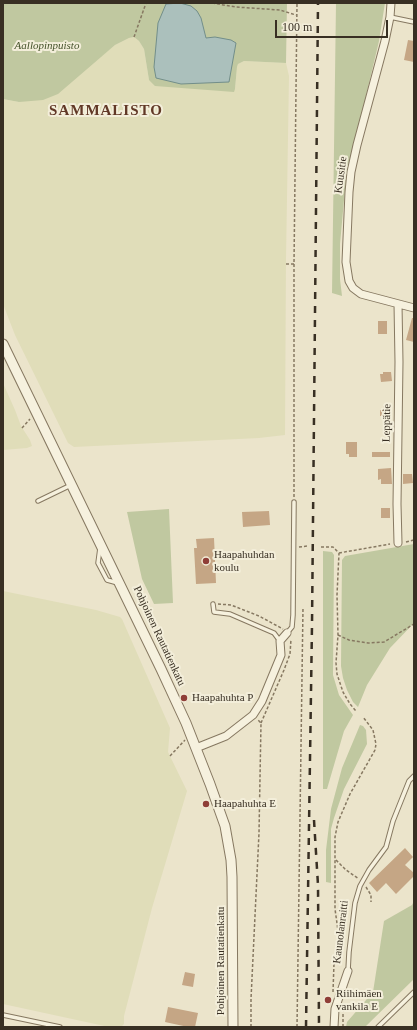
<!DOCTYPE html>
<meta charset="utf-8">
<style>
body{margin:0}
#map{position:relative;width:417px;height:1030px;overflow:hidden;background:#ebe4cb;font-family:"Times New Roman",serif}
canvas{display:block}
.frame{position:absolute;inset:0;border:4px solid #382f23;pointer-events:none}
.scale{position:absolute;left:275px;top:20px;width:113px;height:18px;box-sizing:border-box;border:2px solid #382f23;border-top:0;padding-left:5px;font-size:12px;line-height:14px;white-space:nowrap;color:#382f23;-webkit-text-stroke:3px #f3eeda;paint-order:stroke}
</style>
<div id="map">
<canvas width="417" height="1030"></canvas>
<div class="frame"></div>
<div class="scale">100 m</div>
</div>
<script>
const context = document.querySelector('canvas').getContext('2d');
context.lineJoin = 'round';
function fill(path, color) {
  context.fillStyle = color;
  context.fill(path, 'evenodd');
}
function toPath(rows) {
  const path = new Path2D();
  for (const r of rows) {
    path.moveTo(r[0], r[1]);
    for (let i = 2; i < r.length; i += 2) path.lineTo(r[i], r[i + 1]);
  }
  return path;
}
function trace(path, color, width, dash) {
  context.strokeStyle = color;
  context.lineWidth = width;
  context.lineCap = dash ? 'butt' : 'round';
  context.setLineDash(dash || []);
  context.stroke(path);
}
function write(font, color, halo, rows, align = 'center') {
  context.font = font + ' "Times New Roman",serif';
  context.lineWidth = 4;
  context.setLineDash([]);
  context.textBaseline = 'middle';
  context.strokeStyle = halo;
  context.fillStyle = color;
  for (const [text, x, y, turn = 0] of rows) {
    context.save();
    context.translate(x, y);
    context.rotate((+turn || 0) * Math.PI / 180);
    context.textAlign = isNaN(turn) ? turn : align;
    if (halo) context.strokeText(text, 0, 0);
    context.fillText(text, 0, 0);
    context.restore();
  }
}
const farmland = toPath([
 [134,37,139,41,144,49,149,80,235,89,237,67,238,64,244,61,286,63,289,76,286,259,285,435,259,438,74,447,68,443,15,335,3,304,3,99,19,102,96,60,115,45,129,38],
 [3,383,15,410,21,426,30,440,32,446,27,448,3,450],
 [3,591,96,610,120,617,122,619,170,728,168,752,187,791,152,908,124,1016,124,1024,121,1027,109,1027,3,1004]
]);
const green = toPath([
 [3,3,287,3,286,63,244,61,238,64,237,67,235,89,234,92,155,86,149,80,144,49,139,41,134,37,129,38,115,45,58,94,43,100,19,102,3,99],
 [336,3,385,3,379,41,352,155,347,167,340,244,340,279,342,296,332,293],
 [169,509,173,603,154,604,142,579,127,512],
 [414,544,414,623,390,648,367,685,358,707,353,702,347,690,343,678,341,666,342,560,345,556],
 [323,551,332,552,334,555,333,675,339,695,353,715,344,731,327,789,323,789],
 [360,725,363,726,366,730,367,744,344,789,334,818,331,829,331,883,326,882,326,850,331,809,342,768],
 [414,901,414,979,365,1027,346,1027,347,1022,373,992,384,921,412,905]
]);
const water = toPath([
 [180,3,191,6,197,11,201,18,206,38,215,37,231,40,236,43,229,82,181,84,156,78,154,67,158,23,166,4,180,3]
]);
const building = toPath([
 [408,40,414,41,414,62,404,60],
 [412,318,414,318,414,342,406,340],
 [378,321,387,321,387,334,378,334],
 [383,372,391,372,392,381,381,382,380,374,383,374],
 [383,406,391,406,391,416,380,416,380,410,383,410],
 [346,442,357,442,357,457,349,457,349,454,346,454],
 [372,452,390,452,390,457,372,457],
 [391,468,392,484,381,484,381,479,378,480,378,469],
 [403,474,412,474,413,483,403,484],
 [381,508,390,508,390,518,381,518],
 [269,511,270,525,243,527,242,512],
 [214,538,216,583,196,584,194,548,197,548,196,539],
 [405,848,413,857,405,865,414,873,414,876,396,894,386,883,377,892,369,883],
 [185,972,195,974,193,987,182,985],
 [168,1007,198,1013,195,1027,188,1027,165,1022]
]);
const path = toPath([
 [212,3,236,7,280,10,296,15],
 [134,37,146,3],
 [286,264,294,264],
 [22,428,30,419],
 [294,497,294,264,297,3],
 [406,542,414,540],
 [299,547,308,546],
 [321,547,333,547,339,553,337,595,338,635,336,663,337,674,343,692,350,704,356,711],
 [339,553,390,544],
 [218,604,231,605,259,616,283,629],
 [338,635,349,640,368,643,384,642,414,624],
 [261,723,284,670,290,654,291,639],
 [170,756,185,740],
 [336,860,346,870,359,879],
 [366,887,371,895,371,902],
 [333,992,334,963,340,945,335,909,335,837,338,822,350,794,375,750,376,744,373,730,363,717],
 [251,1027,251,999,259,833,261,723,258,720],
 [297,1027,303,607],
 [343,1027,343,1009]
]);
const service = toPath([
 [390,17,414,22],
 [38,501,71,485],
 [100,548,98,563,107,580,118,583],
 [213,604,214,612,230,614,274,633,280,641],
 [287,633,292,627,293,615,294,502],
 [348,971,349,952,355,903,360,886,369,870,386,847,393,821,409,781,414,776],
 [3,1015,60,1027],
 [378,1027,414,992]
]);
const minor = toPath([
 [391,3,390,17,385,41,357,145,351,172,349,192,346,262,349,281,353,288,361,294,414,308],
 [398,543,397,504,399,362,398,304],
 [196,748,226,736,253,715,262,701,281,655,280,641,287,633],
 [334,1027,335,1009,348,971]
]);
const tertiary = toPath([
 [3,344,161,669,186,723,210,784,225,826,231,860,232,877,233,1027]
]);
const rail = toPath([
 [314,820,318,885,319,1027],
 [306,1027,312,625,318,3]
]);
const markers = [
 [206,561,4,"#8f3e37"],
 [184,698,4,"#8f3e37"],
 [206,804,4,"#8f3e37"],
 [328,1000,4,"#8f3e37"]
];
const parkNames = [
 ["Aallopinpuisto",47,46]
];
const streetNames = [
 ["Kuusitie",341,175,-82],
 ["Leppätie",387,423,-89],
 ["Pohjoinen Rautatienkatu",159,636,65],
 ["Kaunolanraitti",341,932,-83],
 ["Pohjoinen Rautatienkatu",221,961,-90]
];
const poiNames = [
 ["Haapahuhdan",214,555],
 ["koulu",214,568],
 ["Haapahuhta P",192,698],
 ["Haapahuhta E",214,804],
 ["Riihimäen",336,994],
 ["vankila E",336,1007]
];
const districtNames = [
 ["SAMMALISTO",106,111]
];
fill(farmland, '#e0ddb9');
fill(green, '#c0c8a0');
fill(water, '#abc0bc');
trace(water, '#728e8a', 1);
fill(building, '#c5a685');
trace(service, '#867861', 5.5);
trace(minor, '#867861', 9);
trace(tertiary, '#867861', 11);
trace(path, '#867861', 1.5, [3, 2]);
trace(service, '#f6f1de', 3.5);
trace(minor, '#f6f1de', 7);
trace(tertiary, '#f6f1de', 9);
trace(rail, '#382f23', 2.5, [7, 7]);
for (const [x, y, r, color] of markers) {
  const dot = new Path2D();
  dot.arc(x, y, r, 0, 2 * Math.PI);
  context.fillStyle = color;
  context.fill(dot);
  trace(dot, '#f3eeda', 1.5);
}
write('italic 11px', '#45532b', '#f3eeda', parkNames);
write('11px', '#382f23', '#f3eeda', streetNames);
write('11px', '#382f23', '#f3eeda', poiNames, 'left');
context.letterSpacing = '1px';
write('bold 15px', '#613826', '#f3eeda', districtNames);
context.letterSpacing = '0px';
</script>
